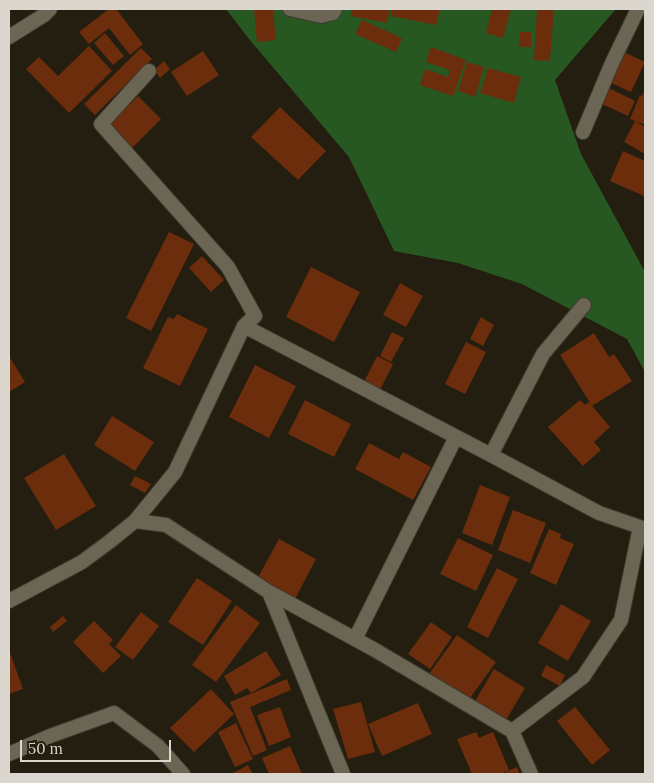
<!DOCTYPE html>
<style>
body{margin:0}
#map{position:relative;width:654px;height:783px;overflow:hidden;background:#241e10;font-family:Lora,serif}
canvas{display:block}
.frame{position:absolute;inset:0;border:10px solid #dbd7ce;pointer-events:none}
.scale{position:absolute;left:20px;top:740px;width:151px;height:22px;box-sizing:border-box;border:2px solid #dbd7ce;border-top:0;padding-left:6px;font-size:15px;line-height:18px;white-space:nowrap;color:#dbd7ce;-webkit-text-stroke:4px #241e10;paint-order:stroke}
</style>
<div id="map">
<canvas width="654" height="783"></canvas>
<div class="frame"></div>
<div class="scale">50 m</div>
</div>
<script>
const context = document.querySelector('canvas').getContext('2d');
context.lineJoin = 'round';
function fill(path, color) {
  context.fillStyle = color;
  context.fill(path, 'evenodd');
}
function toPath(rows) {
  const path = new Path2D();
  for (const r of rows) {
    path.moveTo(r[0], r[1]);
    for (let i = 2; i < r.length; i += 2) path.lineTo(r[i], r[i + 1]);
  }
  return path;
}
function trace(path, color, width, dash) {
  context.strokeStyle = color;
  context.lineWidth = width;
  context.lineCap = dash ? 'butt' : 'round';
  context.setLineDash(dash || []);
  context.stroke(path);
}
const forest = toPath([
 [226,9,616,9,555,80,581,154,645,272,645,372,627,339,522,284,458,263,394,251,349,157,249,39]
]);
const building = toPath([
 [109,9,116,9,143,44,130,55,109,28,89,44,79,32],
 [273,9,276,40,257,42,254,10],
 [352,9,390,9,387,23,351,16],
 [392,9,440,9,436,25,391,16],
 [492,9,511,9,503,38,486,33],
 [537,9,554,9,550,61,534,60],
 [362,20,402,38,396,52,355,34],
 [520,32,531,32,531,47,519,47],
 [105,33,124,56,113,65,94,43],
 [89,46,112,71,69,113,26,69,39,57,58,76],
 [431,47,466,60,453,96,420,85,425,69,448,77,450,70,426,62],
 [141,48,152,59,95,115,84,104],
 [203,51,219,75,187,96,171,72],
 [624,52,645,62,631,92,609,82],
 [164,61,170,69,160,78,154,70],
 [467,62,484,67,475,97,458,91],
 [488,68,521,77,514,103,480,93],
 [607,87,635,101,628,116,600,103],
 [645,89,645,125,630,119,640,95,642,96],
 [138,96,161,119,130,150,107,127],
 [280,107,326,151,298,180,251,137],
 [635,121,645,127,645,154,624,142],
 [623,151,645,161,645,193,644,196,610,181],
 [169,232,194,244,151,331,126,318],
 [202,256,224,280,211,292,189,268],
 [311,267,360,292,334,342,286,317],
 [400,283,423,296,406,327,383,315],
 [177,314,208,329,180,386,143,368,168,317,174,319],
 [481,317,494,325,483,346,470,339],
 [392,332,404,338,391,362,380,356],
 [594,333,609,357,614,354,632,381,592,406,560,355],
 [466,342,486,352,465,394,445,384],
 [9,356,25,382,9,392],
 [377,356,393,364,380,390,364,382],
 [255,365,296,386,269,438,229,417],
 [305,400,351,424,334,457,288,434],
 [580,400,585,405,589,402,610,427,594,442,601,450,583,466,548,427],
 [112,416,154,442,135,471,94,445],
 [369,443,399,459,403,452,431,467,413,500,355,469],
 [64,454,96,506,56,530,24,478],
 [135,476,151,484,145,493,130,485],
 [480,485,510,497,492,545,462,533],
 [513,510,546,523,530,563,498,550],
 [549,529,561,534,560,538,574,544,556,585,530,573],
 [458,538,493,555,476,591,440,574],
 [279,539,316,559,294,601,256,581],
 [497,568,518,579,488,638,467,627],
 [197,578,232,601,203,645,168,622],
 [561,604,591,621,568,661,538,643],
 [236,605,260,623,216,682,192,665],
 [141,612,159,626,133,660,115,647],
 [63,616,67,621,53,632,50,627],
 [94,621,113,640,109,644,121,656,103,673,73,642],
 [431,622,452,637,430,669,408,654],
 [457,635,496,662,468,701,429,674],
 [9,650,23,689,9,694],
 [266,651,281,675,251,693,247,688,235,695,224,676],
 [546,665,565,675,560,686,541,676],
 [494,669,525,688,506,720,475,701],
 [287,679,291,690,250,707,267,750,253,756,230,702],
 [211,689,234,714,194,752,170,728],
 [361,702,375,752,348,759,333,709],
 [418,703,432,734,382,756,368,724],
 [280,707,291,737,269,746,257,715],
 [575,707,610,750,592,765,557,721],
 [236,723,253,759,235,767,218,732],
 [476,732,479,738,493,732,509,770,500,774,472,774,457,739],
 [290,746,302,774,269,774,262,758],
 [248,765,253,774,231,774],
 [517,767,520,774,502,774,510,770]
]);
const minor = toPath([
 [290,9,321,16,333,13,335,9],
 [9,37,44,15,50,9],
 [583,132,612,63,638,9],
 [491,455,543,354,584,305],
 [135,521,166,525,269,592,375,650,512,731,583,677,621,620,640,527,599,513,491,455,244,326],
 [269,592,343,774],
 [9,601,82,562,109,542,135,521,175,472,244,326,255,316,228,267,101,124,149,71],
 [355,639,456,437],
 [512,731,531,774],
 [9,754,50,736,114,713,158,746,183,774]
]);
fill(forest, '#285821');
fill(building, '#6b2d0b');
trace(minor, '#3e3a31', 16);
trace(minor, '#6b6554', 14);
</script>
